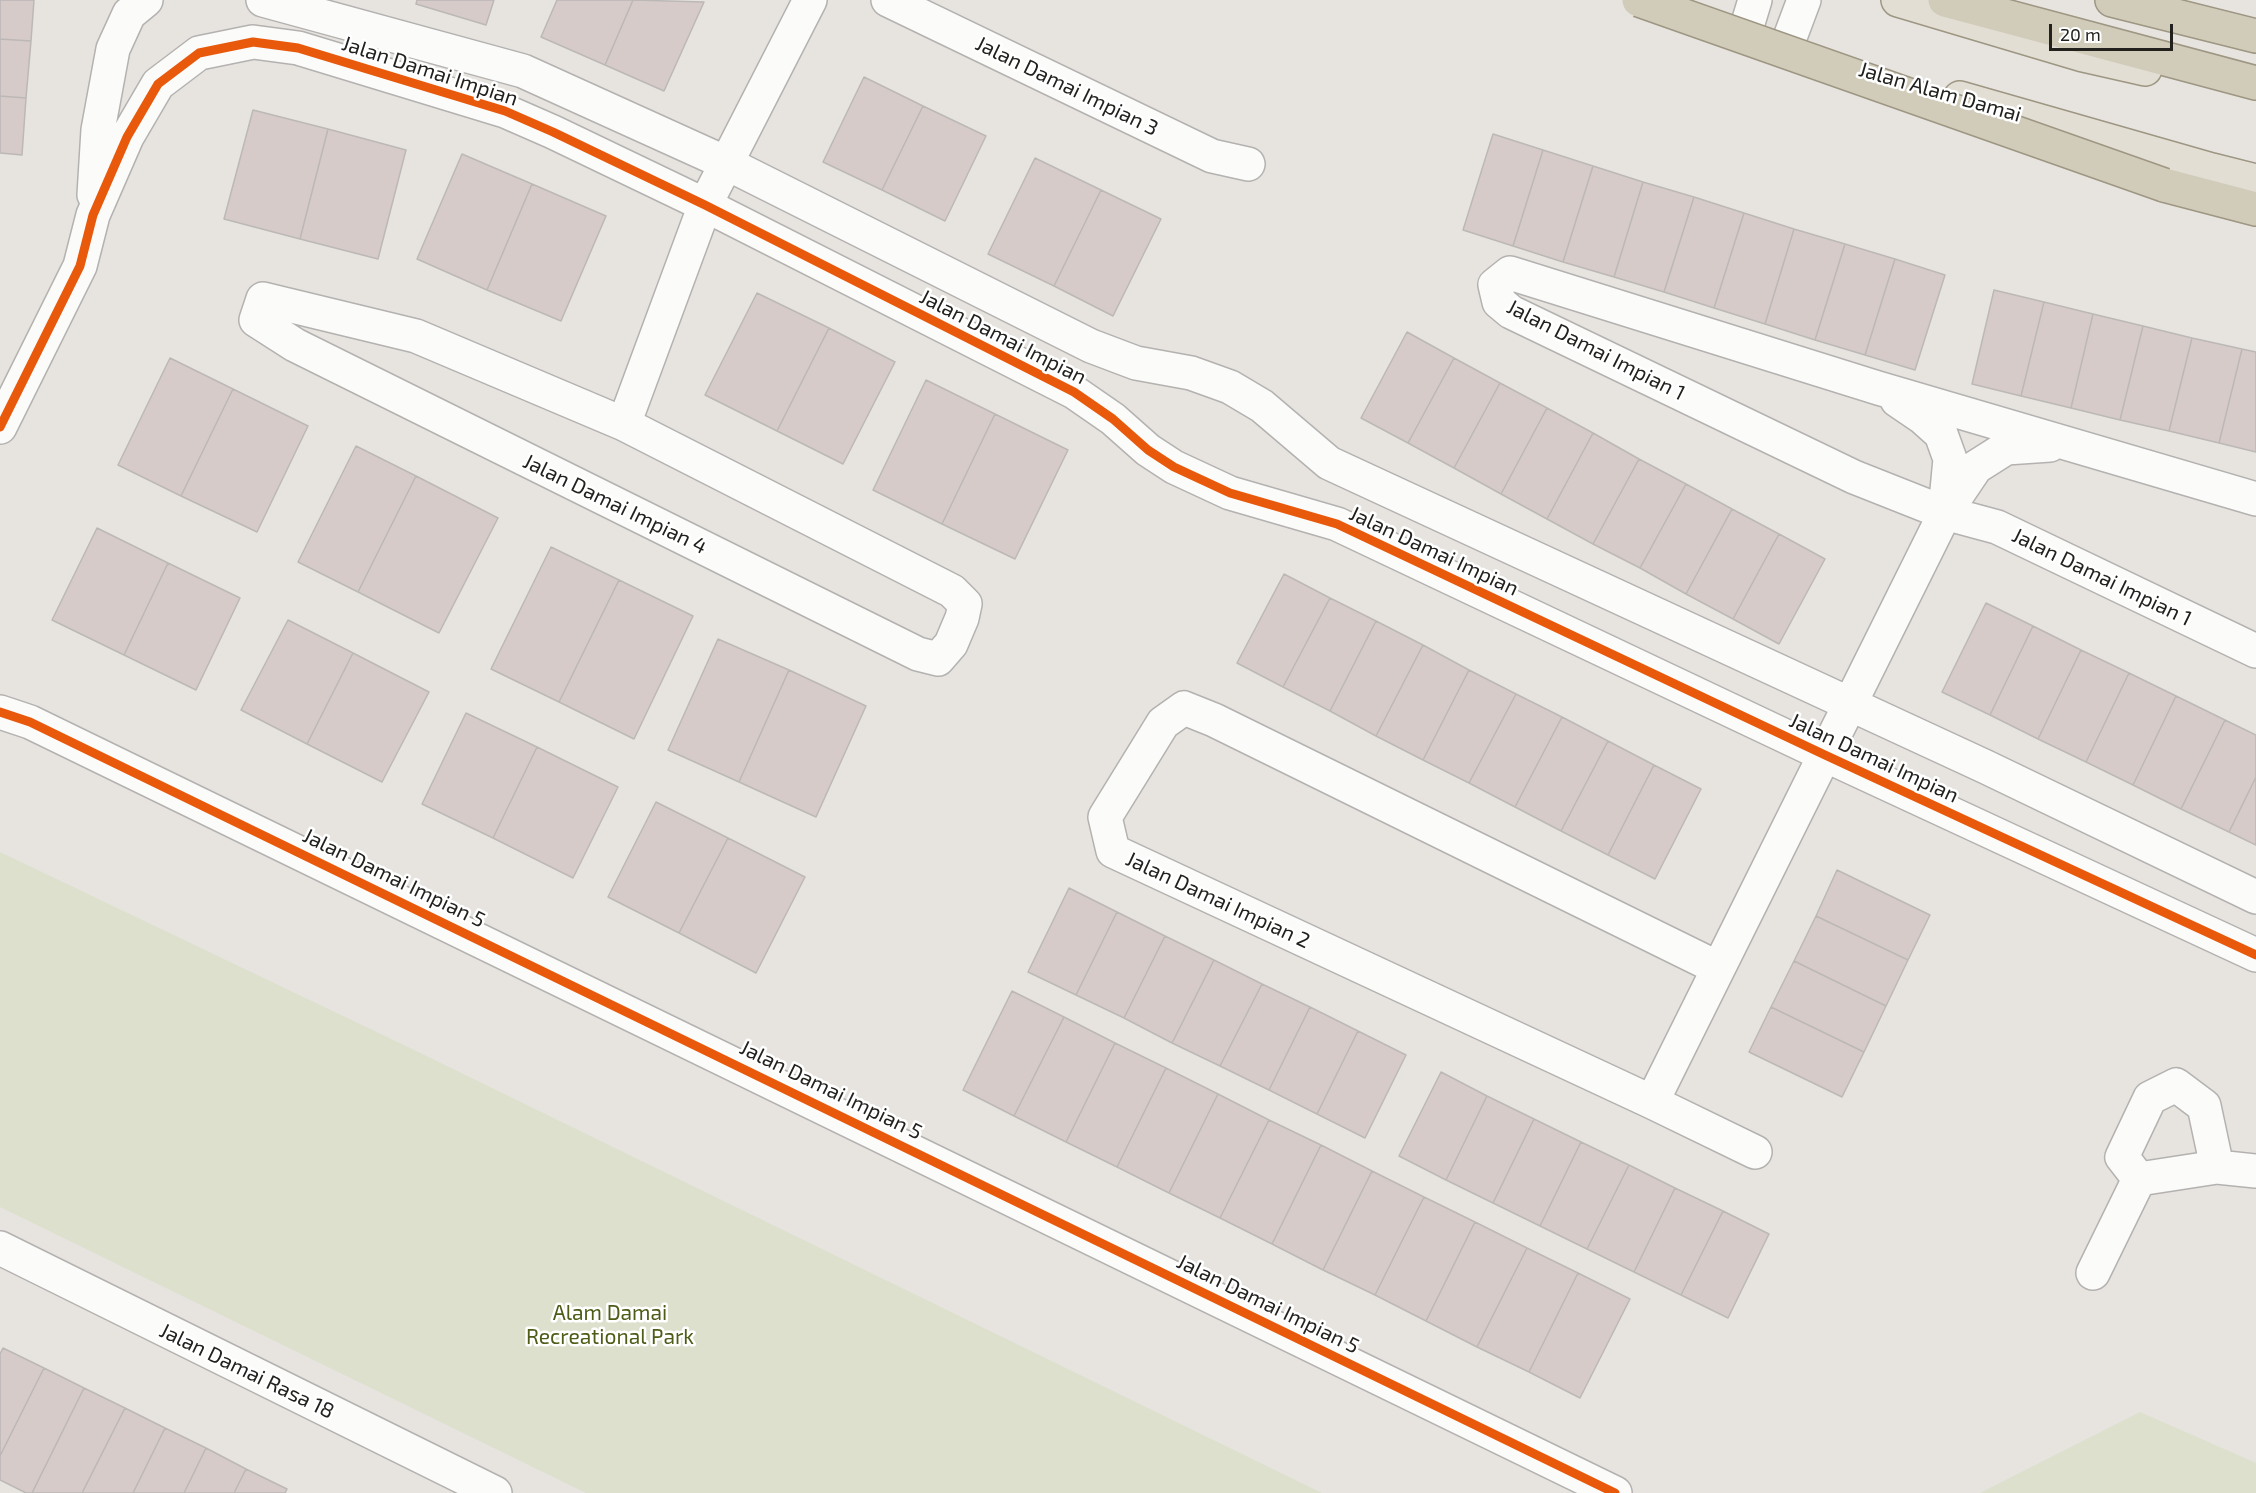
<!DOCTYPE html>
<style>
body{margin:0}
#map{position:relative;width:2256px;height:1493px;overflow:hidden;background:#e7e4e0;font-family:"Exo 2",sans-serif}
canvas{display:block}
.scale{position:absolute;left:2049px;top:24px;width:124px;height:27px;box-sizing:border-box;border:3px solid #22211e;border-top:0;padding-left:8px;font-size:18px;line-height:21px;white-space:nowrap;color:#22211e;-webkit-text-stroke:4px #fff;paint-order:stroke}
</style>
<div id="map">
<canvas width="2256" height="1493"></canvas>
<div class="scale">20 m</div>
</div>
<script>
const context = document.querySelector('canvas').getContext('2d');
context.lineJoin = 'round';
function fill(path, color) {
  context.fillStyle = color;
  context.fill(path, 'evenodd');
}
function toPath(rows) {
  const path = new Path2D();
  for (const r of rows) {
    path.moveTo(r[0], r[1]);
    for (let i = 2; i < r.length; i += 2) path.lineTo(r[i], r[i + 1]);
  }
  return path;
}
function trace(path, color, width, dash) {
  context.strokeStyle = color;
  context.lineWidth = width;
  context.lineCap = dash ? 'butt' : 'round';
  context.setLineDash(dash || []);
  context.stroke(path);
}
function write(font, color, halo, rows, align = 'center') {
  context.font = font + ' "Exo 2",sans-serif';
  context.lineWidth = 5;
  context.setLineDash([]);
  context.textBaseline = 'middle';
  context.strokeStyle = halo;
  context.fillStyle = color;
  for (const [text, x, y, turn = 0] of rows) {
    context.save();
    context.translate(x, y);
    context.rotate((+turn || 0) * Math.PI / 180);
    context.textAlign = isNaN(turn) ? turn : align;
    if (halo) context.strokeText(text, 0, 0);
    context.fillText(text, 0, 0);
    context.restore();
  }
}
const green = toPath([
 [0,852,408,1047,1322,1493,586,1493,0,1207],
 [2140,1412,2256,1463,2256,1493,1980,1493]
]);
const building = toPath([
 [0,0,34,0,31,41,0,39,0,0],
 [417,0,494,0,486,25,416,4,417,0],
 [557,0,633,0,605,65,541,37,557,0],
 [633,0,704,2,664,91,605,65,633,0],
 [0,39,31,41,26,98,0,96,0,39],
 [864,77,923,106,882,190,823,162,864,77],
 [0,96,26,98,22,155,0,153,0,96],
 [923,106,986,136,945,221,882,190,923,106],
 [253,110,328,129,300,239,224,219,253,110],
 [328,129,406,150,378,259,300,239,328,129],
 [1493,134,1543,150,1513,246,1463,230,1493,134],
 [1543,150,1593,166,1563,262,1513,246,1543,150],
 [462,154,532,184,487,290,417,259,462,154],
 [1035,158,1101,190,1054,286,988,254,1035,158],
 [1593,166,1643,182,1614,277,1563,262,1593,166],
 [1643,182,1694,197,1664,292,1614,277,1643,182],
 [532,184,606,216,561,321,487,290,532,184],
 [1101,190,1161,219,1113,316,1054,286,1101,190],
 [1694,197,1744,213,1714,308,1664,292,1694,197],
 [1744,213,1794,229,1765,324,1714,308,1744,213],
 [1794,229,1845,244,1815,340,1765,324,1794,229],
 [1845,244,1895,259,1865,355,1815,340,1845,244],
 [1895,259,1945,275,1915,370,1865,355,1895,259],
 [1994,290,2044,302,2021,396,1972,384,1994,290],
 [757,293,829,328,777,431,705,395,757,293],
 [2044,302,2093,314,2071,408,2021,396,2044,302],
 [2093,314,2143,326,2120,420,2071,408,2093,314],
 [2143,326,2192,338,2169,431,2120,420,2143,326],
 [829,328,895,362,843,464,777,431,829,328],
 [1407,332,1454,358,1408,443,1361,418,1407,332],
 [2192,338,2242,349,2219,443,2169,431,2192,338],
 [2242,349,2256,352,2256,452,2219,443,2242,349],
 [170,358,233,389,181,496,118,465,170,358],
 [1454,358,1500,383,1454,468,1408,443,1454,358],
 [926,380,995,414,942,524,873,490,926,380],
 [1500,383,1547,408,1501,494,1454,468,1500,383],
 [233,389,308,426,257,532,181,496,233,389],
 [1547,408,1593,433,1547,519,1501,494,1547,408],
 [995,414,1068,450,1015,559,942,524,995,414],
 [1593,433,1639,459,1593,544,1547,519,1593,433],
 [356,446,416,476,358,592,298,562,356,446],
 [1639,459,1686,484,1640,568,1593,544,1639,459],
 [416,476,498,518,439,633,358,592,416,476],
 [1686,484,1732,509,1686,594,1640,568,1686,484],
 [1732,509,1779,534,1733,619,1686,594,1732,509],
 [97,528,168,563,124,655,52,620,97,528],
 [1779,534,1825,559,1779,644,1733,619,1779,534],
 [551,547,619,580,559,702,491,669,551,547],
 [168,563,240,598,196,690,124,655,168,563],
 [1284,574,1330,598,1283,687,1237,663,1284,574],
 [619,580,693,616,634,739,559,702,619,580],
 [1330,598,1376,621,1330,711,1283,687,1330,598],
 [1986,603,2033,626,1990,715,1942,692,1986,603],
 [288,620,353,653,307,744,241,710,288,620],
 [1376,621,1423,645,1376,736,1330,711,1376,621],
 [2033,626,2081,650,2038,739,1990,715,2033,626],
 [718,639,789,670,739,782,668,750,718,639],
 [1423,645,1469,670,1423,760,1376,736,1423,645],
 [2081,650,2129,673,2086,762,2038,739,2081,650],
 [353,653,429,692,382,782,307,744,353,653],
 [789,670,866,706,816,817,739,782,789,670],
 [1469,670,1516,694,1469,783,1423,760,1469,670],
 [2129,673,2176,696,2133,785,2086,762,2129,673],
 [1516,694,1562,717,1515,807,1469,783,1516,694],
 [2176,696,2225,720,2181,809,2133,785,2176,696],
 [466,713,537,747,493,838,422,804,466,713],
 [1562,717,1608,741,1561,831,1515,807,1562,717],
 [2225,720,2256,735,2256,777,2229,832,2181,809,2225,720],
 [1608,741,1654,765,1608,855,1561,831,1608,741],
 [537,747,618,787,573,878,493,838,537,747],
 [1654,765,1701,789,1655,879,1608,855,1654,765],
 [2256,777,2256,845,2229,832,2256,777],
 [656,802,728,838,679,933,608,897,656,802],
 [728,838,805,877,756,973,679,933,728,838],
 [1837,870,1930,915,1908,960,1816,916,1837,870],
 [1069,888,1117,912,1076,995,1028,972,1069,888],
 [1117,912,1165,936,1124,1018,1076,995,1117,912],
 [1816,916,1908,960,1886,1006,1794,961,1816,916],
 [1165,936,1214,960,1172,1043,1124,1018,1165,936],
 [1214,960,1262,984,1220,1066,1172,1043,1214,960],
 [1794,961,1886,1006,1864,1052,1771,1007,1794,961],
 [1262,984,1310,1007,1269,1090,1220,1066,1262,984],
 [1012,991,1064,1017,1014,1116,963,1090,1012,991],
 [1310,1007,1358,1031,1317,1114,1269,1090,1310,1007],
 [1771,1007,1864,1052,1842,1097,1749,1052,1771,1007],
 [1064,1017,1115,1043,1066,1142,1014,1116,1064,1017],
 [1358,1031,1406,1055,1365,1138,1317,1114,1358,1031],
 [1115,1043,1166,1068,1117,1167,1066,1142,1115,1043],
 [1166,1068,1218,1094,1169,1193,1117,1167,1166,1068],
 [1441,1072,1487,1096,1446,1180,1399,1156,1441,1072],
 [1218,1094,1269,1120,1220,1218,1169,1193,1218,1094],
 [1487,1096,1534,1119,1493,1203,1446,1180,1487,1096],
 [1534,1119,1581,1142,1540,1226,1493,1203,1534,1119],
 [1269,1120,1321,1145,1272,1244,1220,1218,1269,1120],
 [1581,1142,1629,1165,1587,1249,1540,1226,1581,1142],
 [1321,1145,1372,1171,1323,1270,1272,1244,1321,1145],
 [1629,1165,1675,1188,1634,1272,1587,1249,1629,1165],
 [1372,1171,1424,1197,1375,1295,1323,1270,1372,1171],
 [1675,1188,1723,1211,1681,1295,1634,1272,1675,1188],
 [1424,1197,1475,1222,1426,1321,1375,1295,1424,1197],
 [1723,1211,1769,1234,1728,1318,1681,1295,1723,1211],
 [1475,1222,1527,1248,1477,1347,1426,1321,1475,1222],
 [1527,1248,1578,1273,1529,1372,1477,1347,1527,1248],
 [1578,1273,1630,1299,1580,1398,1529,1372,1578,1273],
 [3,1348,44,1368,0,1456,0,1354,3,1348],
 [44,1368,84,1388,32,1493,26,1493,0,1480,0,1456,44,1368],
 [84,1388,125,1408,82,1493,32,1493,84,1388],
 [125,1408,165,1428,133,1493,82,1493,125,1408],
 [165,1428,206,1448,184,1493,133,1493,165,1428],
 [206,1448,246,1469,234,1493,184,1493,206,1448],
 [246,1469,287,1489,285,1493,234,1493,246,1469]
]);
const minor = toPath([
 [263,0,523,71,726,163,1091,346,1136,363,1191,373,1230,387,1262,406,1329,463,1986,767,2256,897],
 [888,0,1212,156,1248,164],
 [1744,36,1755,0],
 [1786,48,1804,0],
 [94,195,98,130,113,49,129,14,146,0],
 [263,299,416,336,624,424,952,591,965,604,962,618,951,644,938,659,918,654,295,345,256,320,263,299],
 [1897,400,1922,417,1941,434,1950,459,1945,511],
 [624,424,705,205,810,0],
 [0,427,80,266,93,215,127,137,158,84,199,53,253,42,298,48,505,111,553,132,705,205,1074,392,1113,419,1148,450,1174,467,1230,493,1337,524,1825,755,2256,955],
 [2256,499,1878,388,1510,273,1495,285,1499,302,1511,312,1854,477,1945,513,1997,527,2256,651],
 [0,712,30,722,1615,1493],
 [1718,968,1214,720,1184,708,1163,723,1105,817,1113,851,1652,1102,1755,1152],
 [1652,1102,1945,513,1976,467,2006,448,2050,445],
 [2217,1167,2204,1106,2176,1085,2150,1098,2122,1157,2139,1179,2217,1167,2256,1171],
 [0,1248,495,1493],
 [2093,1273,2139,1179]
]);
const major = toPath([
 [1898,0,2083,55,2145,69],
 [1960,98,2212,170,2256,181]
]);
const highway = toPath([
 [1945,0,2256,83],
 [2112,0,2256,36],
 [2164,185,2256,209]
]);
const highwayBridge = toPath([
 [1639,0,2164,185]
]);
const cycleway = toPath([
 [0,427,80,266,93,215,127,137,158,84,199,53,253,42,298,48,505,111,553,132,705,205,1074,392,1113,419,1148,450,1174,467,1230,493,1337,524,1825,755,2256,955],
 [0,712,30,722,1615,1493]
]);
const streetNames = [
 ["Jalan Damai Impian",430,71,18],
 ["Jalan Damai Impian 3",1067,86,26],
 ["Jalan Alam Damai",1940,92,16],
 ["Jalan Damai Impian",1003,337,27],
 ["Jalan Damai Impian 1",1596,350,27],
 ["Jalan Damai Impian 4",615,504,26],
 ["Jalan Damai Impian",1434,551,25],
 ["Jalan Damai Impian 1",2102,577,26],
 ["Jalan Damai Impian",1874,758,25],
 ["Jalan Damai Impian 5",394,878,26],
 ["Jalan Damai Impian 2",1218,900,25],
 ["Jalan Damai Impian 5",831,1090,26],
 ["Jalan Damai Impian 5",1268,1304,26],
 ["Jalan Damai Rasa 18",247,1371,26]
];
const parkNames = [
 ["Alam Damai",610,1313],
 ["Recreational Park",610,1337]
];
fill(green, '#dce0cc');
fill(building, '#d6cbc9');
trace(building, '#bbb8b6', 1.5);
trace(minor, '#b4b2b0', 36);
trace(major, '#9d9682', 36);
trace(highway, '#9d9682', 36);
trace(minor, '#fbfbfa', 33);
trace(major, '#e2ded3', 33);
trace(highway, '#d1cbba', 33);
trace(highwayBridge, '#9d9682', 36, []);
trace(highwayBridge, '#d1cbba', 33);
trace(cycleway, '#e8590c', 9);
write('21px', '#22211e', '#fff', streetNames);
write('21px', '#4d5c17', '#fff', parkNames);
</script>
